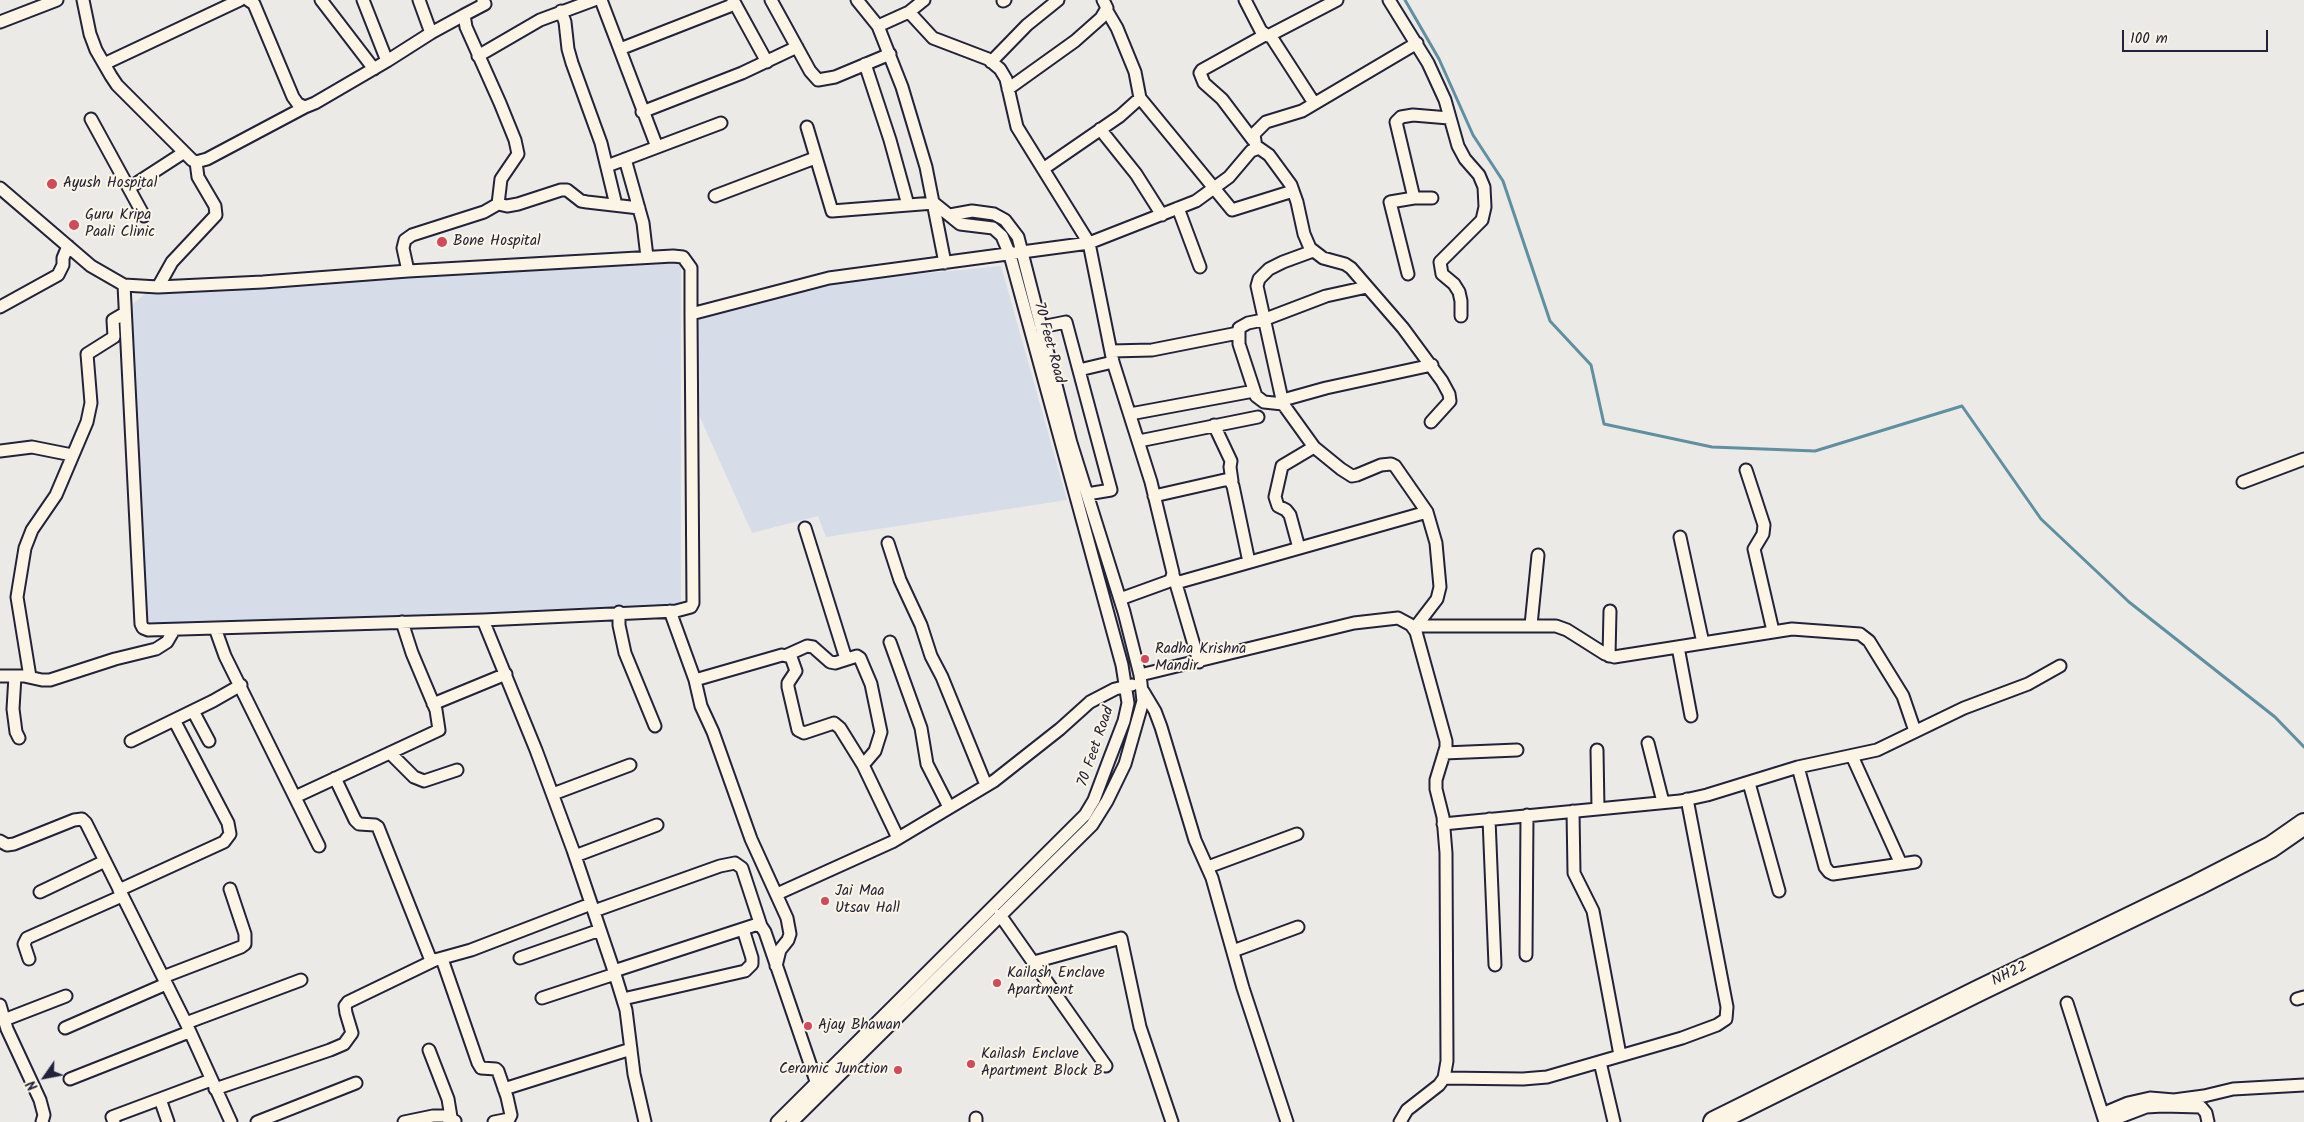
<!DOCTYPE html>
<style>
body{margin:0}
#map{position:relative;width:2304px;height:1122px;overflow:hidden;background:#ebeae6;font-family:Kalam,sans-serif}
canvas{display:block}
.north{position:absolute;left:20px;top:1052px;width:50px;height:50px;-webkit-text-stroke:4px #fcf5e5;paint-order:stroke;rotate:237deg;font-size:14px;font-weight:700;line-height:20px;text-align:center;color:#22223b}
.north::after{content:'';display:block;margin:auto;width:18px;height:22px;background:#22223b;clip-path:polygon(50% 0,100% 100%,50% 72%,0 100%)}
.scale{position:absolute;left:2122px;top:30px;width:146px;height:22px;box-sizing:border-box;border:2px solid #22223b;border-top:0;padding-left:6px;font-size:15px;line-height:18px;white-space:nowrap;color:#22223b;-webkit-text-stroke:4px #fcf5e5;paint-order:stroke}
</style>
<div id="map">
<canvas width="2304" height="1122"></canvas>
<div class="north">N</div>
<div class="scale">100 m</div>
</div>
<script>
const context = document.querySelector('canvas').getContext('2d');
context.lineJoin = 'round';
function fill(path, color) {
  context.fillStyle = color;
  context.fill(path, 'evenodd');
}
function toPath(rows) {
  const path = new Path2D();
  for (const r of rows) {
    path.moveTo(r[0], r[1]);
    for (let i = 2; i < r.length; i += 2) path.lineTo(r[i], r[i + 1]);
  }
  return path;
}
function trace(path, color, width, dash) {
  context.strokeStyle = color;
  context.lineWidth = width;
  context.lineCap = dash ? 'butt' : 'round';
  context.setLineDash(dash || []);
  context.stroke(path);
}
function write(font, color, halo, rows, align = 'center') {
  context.font = font + ' Kalam,sans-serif';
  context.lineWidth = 4;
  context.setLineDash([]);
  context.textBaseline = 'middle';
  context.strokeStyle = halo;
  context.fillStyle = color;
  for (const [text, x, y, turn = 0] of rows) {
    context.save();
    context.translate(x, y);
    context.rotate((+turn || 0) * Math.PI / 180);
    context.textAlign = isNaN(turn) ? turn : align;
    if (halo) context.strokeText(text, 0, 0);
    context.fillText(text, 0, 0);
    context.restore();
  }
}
const built = toPath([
 [681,262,681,607,144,623,132,305,148,291],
 [1001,266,1067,500,826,537,818,516,752,533,694,404,694,317,837,282]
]);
const stream = toPath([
 [1405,0,1439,59,1473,135,1503,181,1550,321,1591,365,1604,424,1712,447,1815,451,1962,406,2041,519,2129,602,2275,717,2304,747]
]);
const minor = toPath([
 [83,0,90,34,96,50,111,76,117,85,192,160,196,162,207,159,305,107],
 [248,0,254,4,293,97,298,104,305,107,315,103,387,61,431,33,464,15],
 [321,0,374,69],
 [363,0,387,61],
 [419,0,431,33],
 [601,0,657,147],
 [733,0,767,62],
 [771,0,810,71,818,80,835,77,890,54],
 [857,0,878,26,902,87,926,167,945,263],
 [1245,0,1261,31,1268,36,1337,0],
 [1389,0,1428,63,1445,100,1458,146,1465,159,1479,175,1484,187,1485,207,1482,220,1440,262,1442,274,1454,284,1459,292,1461,301,1461,316],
 [1003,1,1005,0],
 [561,11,565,22,568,49,572,63,601,143,616,205],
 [909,12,933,38,988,59,1000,69,1006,79,1017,127,1089,243,1113,362,1151,482,1173,573,1171,580,1167,582,1120,599],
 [0,22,57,0],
 [878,26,909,12,924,0],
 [1270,35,1314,103],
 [620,49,735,4],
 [478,56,540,20,594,0],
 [991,62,1027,25,1058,0],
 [104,64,240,0],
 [865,64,890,140,908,205],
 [1008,89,1075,41,1101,18,1107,8,1103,0],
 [1140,98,1232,210,1293,191],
 [642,112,742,73,797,47],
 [91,119,144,216],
 [1100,129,1136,174,1162,215],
 [1253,140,1222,99,1204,83,1200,73,1202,70,1265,35],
 [1256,148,1254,134,1266,122,1302,111,1417,43],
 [625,159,643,223,647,257],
 [607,166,721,123],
 [1043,169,1120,116,1140,98,1135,72,1117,28,1107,11],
 [0,188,91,266,124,285,158,287,263,282,408,271,673,256,683,257,691,268,691,314,829,278,1089,243,1196,201,1229,177,1251,151,1259,148,1269,155,1291,185,1297,202,1304,234,1310,248,1323,258,1345,264,1351,268,1403,328,1442,381,1449,394,1450,401,1431,422],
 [129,188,183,153],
 [715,196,815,158],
 [1414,198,1396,122,1401,117,1413,115,1449,118],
 [498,204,507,206,518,204,561,190,567,190,581,201,587,202,639,208],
 [1178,208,1200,267],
 [1313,251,1283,262,1269,269,1259,279,1257,286,1283,404,1314,447,1341,469,1352,476,1357,475,1381,465,1391,464,1395,466,1427,512,1436,543,1440,587,1437,599,1414,629],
 [408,271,403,248,405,240,412,235,484,212,498,204,501,179,518,154,515,140,500,103,466,27,464,15,485,4,483,0],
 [1408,274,1390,202,1414,198,1432,198],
 [124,285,141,624,143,628,148,630,483,620,676,611,691,607,693,603,691,314],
 [158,287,172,262,216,215,215,206,198,177,196,162],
 [0,307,58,275,63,265,63,258,68,246],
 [1041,327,1066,322,1111,490,1087,494],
 [1111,351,1152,350,1238,333],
 [1079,370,1113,362],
 [1283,400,1326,388,1432,365],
 [1283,404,1264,402,1256,396,1239,344,1239,328,1248,323,1263,320,1326,296,1367,287],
 [1130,414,1254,391],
 [1214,425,1231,461,1230,467,1232,481],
 [1139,441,1258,417],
 [0,451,32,447,72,455],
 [1746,470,1764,525,1763,534,1754,549,1773,631],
 [2243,482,2304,459],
 [1154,496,1229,479,1233,486,1249,562],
 [805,528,846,659],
 [1680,537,1703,643],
 [888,543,900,580,921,625,931,656,942,677,986,785],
 [1299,548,1290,515,1286,510,1278,506,1275,497,1282,466,1314,447],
 [1174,577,1199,662],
 [1176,583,1427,512],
 [670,611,695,680,701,706,713,732,751,839,787,918,790,934,788,940,780,950,776,966],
 [619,612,619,625,625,653,655,726],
 [483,620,536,750,573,850,614,971,626,1010,634,1074,645,1122],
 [1531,625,1538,555],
 [1416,626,1556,626,1567,630,1605,654,1614,657,1792,629,1860,634,1869,641,1903,696,1915,731],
 [215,628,225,656,319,846],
 [890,642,921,728,927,764,949,807],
 [1678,647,1691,716],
 [787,655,807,646,813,647,830,662,835,663,857,656,860,658,871,684,881,732,875,751,863,765],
 [1609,656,1610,611],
 [1140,675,1354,623,1398,618,1411,625,1416,632,1446,741,1446,747,1436,780,1436,789,1443,817,1446,853,1447,1061,1444,1078,1439,1085,1407,1110,1400,1122],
 [0,676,24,676,42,680,50,680,115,659,156,649,167,642,174,630],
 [15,676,13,709,16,732,19,738],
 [30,677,17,597,25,548,32,530,56,495,87,422,91,403,87,354,114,337,113,320,125,313],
 [695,680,782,655,791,657,796,671,788,683,788,687,798,730,804,733,834,723,840,728,863,765,898,838],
 [1143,691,1155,711,1161,727,1195,840,1212,878,1243,988,1287,1122],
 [433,704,506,674],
 [193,711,209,741],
 [131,741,213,701,241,685],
 [1648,743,1663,802],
 [1597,750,1598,809],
 [390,753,414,777,424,781,457,770],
 [1444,753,1517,750],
 [1852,756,1901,864],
 [1798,767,1825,867,1829,872,1833,874,1915,862],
 [335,778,355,820,359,824,375,825,378,827,430,958,435,960,471,950,591,904],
 [1749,783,1779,891],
 [553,794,630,765],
 [295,797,439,730,436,710,412,653,402,622],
 [1573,811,1574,873,1593,911,1620,1055],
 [1489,819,1495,965],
 [1443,824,1680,801,1707,795,1798,767,1877,750,1964,708,2028,684,2060,666],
 [0,841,7,845,14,844,74,820,82,819,86,823,186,1023,231,1122],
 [575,856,657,825],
 [1208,867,1297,834],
 [119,890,224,842,230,834,228,823,174,720],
 [40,892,105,861],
 [777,894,892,842,994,781,1060,729,1090,702,1115,689,1132,685],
 [594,911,720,866,735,863,742,868,761,926],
 [1000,915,1106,1066],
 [1233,951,1298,927],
 [1526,955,1527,815],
 [520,958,600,930],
 [29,959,24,944,27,938,122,896],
 [442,959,478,1063,481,1068,496,1069,498,1071,507,1097,511,1115,509,1119,494,1122],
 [1034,962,1121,938,1140,1027,1172,1122],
 [614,971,755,925,761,926,765,932,818,1087],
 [163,977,241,947,245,944,245,934,230,889],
 [542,998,615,974],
 [623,999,745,971,752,964,752,958,743,929],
 [2297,999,2304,997],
 [2067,1003,2105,1122],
 [0,1005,7,1029,40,1100,44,1115,42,1122],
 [4,1020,66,996],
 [186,1023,301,980],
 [65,1028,166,984],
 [429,1050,448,1099,451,1117],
 [1600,1062,1614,1122],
 [1444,1078,1523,1079,1547,1077,1682,1038,1717,1025,1726,1019,1727,1007,1687,799],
 [70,1079,189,1032],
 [215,1089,330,1050,344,1044,352,1033,346,1013,345,1006,348,1002,435,960],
 [504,1089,631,1049],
 [160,1099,168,1122],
 [976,1118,976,1122],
 [114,1122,112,1117,211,1080],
 [257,1122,356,1083],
 [404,1122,433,1116,444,1116,455,1121],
 [777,1122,1085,815,1094,800,1109,760,1124,721,1128,703,1122,665,1010,255,1002,236,993,228,960,224,934,203,832,211,807,127],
 [792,1122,1092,825,1107,801,1125,764,1143,701,1140,675,1124,612,1071,443,1018,237,1005,220,994,214,972,211,950,215],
 [2106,1122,2109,1111,2128,1103,2150,1098,2174,1100,2204,1096,2233,1089,2304,1085],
 [2107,1122,2146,1107,2163,1106,2201,1107,2206,1113,2208,1122]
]);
const trunk = toPath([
 [1714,1122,1978,991,2197,885,2271,847,2304,824]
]);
const markers = [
 [52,184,6,"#d1495b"],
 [74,225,6,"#d1495b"],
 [442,242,6,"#d1495b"],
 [1145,659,5,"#d1495b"],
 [825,901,5,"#d1495b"],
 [997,983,5,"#d1495b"],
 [808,1026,5,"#d1495b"],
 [971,1064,5,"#d1495b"],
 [898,1070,5,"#d1495b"]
];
const poiNames = [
 ["Ayush Hospital",63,184],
 ["Guru Kripa",85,216],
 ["Paali Clinic",85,233],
 ["Bone Hospital",453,242],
 ["Radha Krishna",1155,650],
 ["Mandir",1155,667],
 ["Jai Maa",835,892],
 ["Utsav Hall",835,909],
 ["Kailash Enclave",1007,974],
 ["Apartment",1007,991],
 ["Ajay Bhawan",818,1026],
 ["Kailash Enclave",981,1055],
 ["Apartment Block B",981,1072],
 ["Ceramic Junction",888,1070,"right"]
];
const streetNames = [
 ["70 Feet Road",1048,343,75],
 ["70 Feet Road",1097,747,-71],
 ["NH22",2010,975,-26]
];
fill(built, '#d6dde8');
trace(stream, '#608fa2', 3);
trace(minor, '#22223b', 15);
trace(trunk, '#22223b', 24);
trace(minor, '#fcf5e5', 11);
trace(trunk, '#fcf5e5', 20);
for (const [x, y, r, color] of markers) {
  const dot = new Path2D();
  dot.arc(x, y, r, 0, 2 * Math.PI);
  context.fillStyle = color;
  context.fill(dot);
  trace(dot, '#fcf5e5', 2);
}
write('15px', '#22223b', '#fcf5e5', poiNames, 'left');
write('15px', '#22223b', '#fcf5e5', streetNames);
</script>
